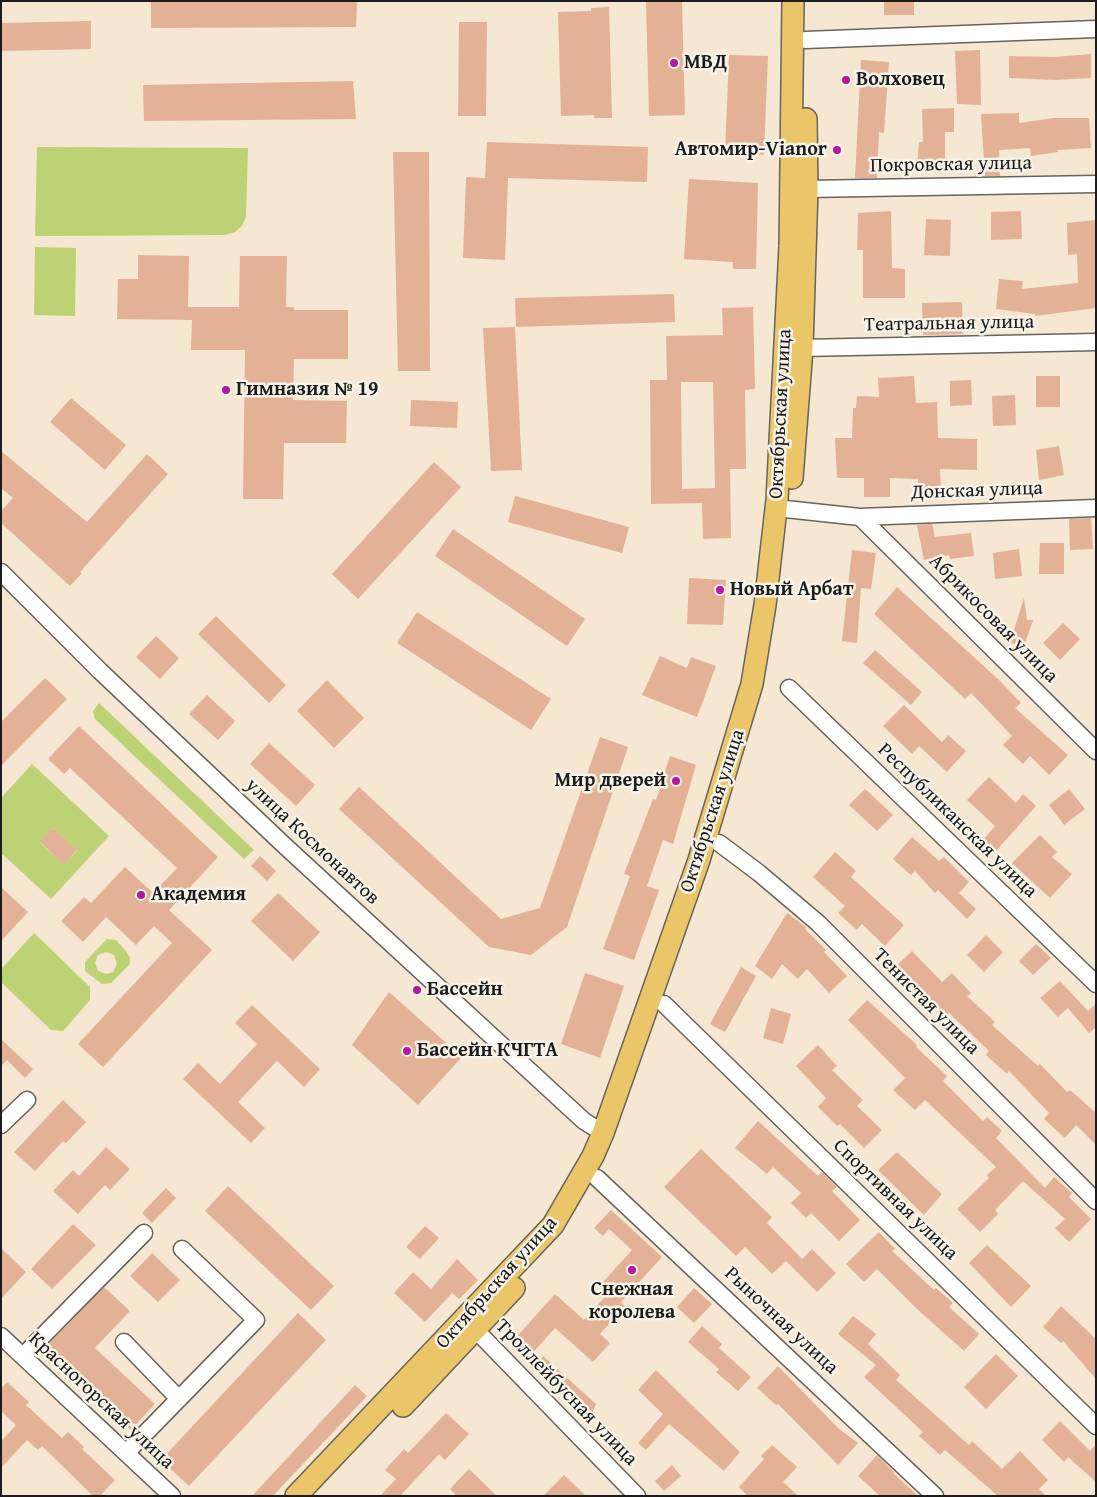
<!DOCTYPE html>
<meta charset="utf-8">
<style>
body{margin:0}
#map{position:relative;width:1097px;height:1497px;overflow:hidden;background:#f5e7d1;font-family:"Gentium Book Plus",serif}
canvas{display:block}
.frame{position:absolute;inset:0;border:2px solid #1c1c1c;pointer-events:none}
</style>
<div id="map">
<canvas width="1097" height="1497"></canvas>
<div class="frame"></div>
</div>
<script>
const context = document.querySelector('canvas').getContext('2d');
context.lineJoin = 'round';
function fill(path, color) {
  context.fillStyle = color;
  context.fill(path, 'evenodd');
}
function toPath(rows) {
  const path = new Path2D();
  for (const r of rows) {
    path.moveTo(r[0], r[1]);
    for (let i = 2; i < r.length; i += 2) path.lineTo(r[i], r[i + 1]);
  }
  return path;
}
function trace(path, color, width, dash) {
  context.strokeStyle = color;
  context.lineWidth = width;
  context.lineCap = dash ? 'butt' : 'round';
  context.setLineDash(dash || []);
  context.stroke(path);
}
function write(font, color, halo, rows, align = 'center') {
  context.font = font + ' "Gentium Book Plus",serif';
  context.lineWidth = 5;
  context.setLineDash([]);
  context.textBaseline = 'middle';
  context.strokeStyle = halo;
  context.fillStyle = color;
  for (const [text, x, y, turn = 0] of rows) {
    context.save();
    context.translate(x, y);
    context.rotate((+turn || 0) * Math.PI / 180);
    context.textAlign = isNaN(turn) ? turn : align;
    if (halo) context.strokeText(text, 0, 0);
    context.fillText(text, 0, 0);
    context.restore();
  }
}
const green = toPath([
 [37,147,248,148,246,217,242,226,235,232,225,235,35,236],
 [35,247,76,248,75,316,34,315],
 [99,703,254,850,244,859,95,719,93,711],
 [32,764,109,836,51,899,1,853,1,798],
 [53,828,77,851,64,864,40,843],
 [34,933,90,987,90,1000,63,1031,51,1030,1,982,1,969],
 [107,939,116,940,126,951,130,958,130,964,111,983,102,984,85,971,85,962],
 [106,952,114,955,117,964,113,972,106,974,98,971,95,963,98,955]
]);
const building = toPath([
 [151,1,357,1,356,27,151,28],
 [646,1,682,1,685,115,649,116],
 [884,1,914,1,914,15,884,15],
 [609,7,612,118,594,118,594,115,561,116,558,12,591,11,591,8],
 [91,21,91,49,1,51,1,23],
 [459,22,487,22,486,116,458,116],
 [980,50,981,105,957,104,955,51],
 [1091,54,1091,78,1056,80,1009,78,1009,56,1055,57],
 [729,55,768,56,764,155,725,153],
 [861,60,889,62,884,133,879,132,877,178,855,178],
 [353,81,356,119,144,121,143,85],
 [954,108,954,132,945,132,945,171,917,166,919,142,923,142,922,109],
 [1019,113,1019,123,1054,118,1089,118,1091,148,1058,150,1058,152,1031,156,1030,148,999,150,1000,176,985,176,981,114],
 [487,142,648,147,647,182,508,178,505,260,463,258,466,177,485,178],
 [393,152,429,152,430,371,398,371],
 [689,179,758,183,756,269,733,269,733,262,684,259],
 [891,211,892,268,905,269,905,298,863,298,863,250,857,250,858,213],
 [1021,211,1022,239,991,240,991,212],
 [926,219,951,220,950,256,924,255],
 [1096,220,1096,308,1035,316,1035,314,996,309,999,279,1023,281,1022,289,1078,283,1077,254,1068,255,1067,223],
 [138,255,189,256,188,307,239,307,240,256,287,256,286,307,294,307,294,310,348,310,348,359,294,359,293,400,347,401,346,443,284,443,283,499,243,499,245,350,191,350,192,320,117,319,118,279,138,279],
 [674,294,675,322,516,327,515,298],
 [962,302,963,334,923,335,922,303],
 [753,307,755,389,745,390,746,469,730,469,731,538,703,539,702,503,651,504,650,380,667,380,666,336,723,335,722,308],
 [681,382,713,382,715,488,682,489],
 [515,327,522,470,491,471,483,328],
 [914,376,916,403,937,402,938,438,977,439,977,470,940,469,941,491,918,492,918,479,890,478,890,497,864,497,864,478,837,478,835,438,852,438,853,408,856,408,857,396,879,397,878,378],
 [1036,376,1060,376,1060,407,1036,407],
 [971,380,972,405,950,406,950,381],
 [1015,395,1016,425,993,426,992,396],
 [71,398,126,445,105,470,50,422],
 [411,400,458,402,457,428,410,426],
 [1059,446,1064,475,1039,480,1036,450],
 [1,451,87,522,147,454,168,474,80,572,82,573,70,586,1,523,1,511,13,498,1,488],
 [434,462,461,487,358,599,332,574],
 [515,496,629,527,622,553,508,522],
 [1091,518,1093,549,1070,550,1069,519],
 [932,524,935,537,971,533,974,556,950,559,949,555,924,560,917,525],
 [453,529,585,619,567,646,435,556],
 [1040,543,1064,543,1064,574,1039,574],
 [1019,549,1022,576,995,579,993,553],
 [852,550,876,553,871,589,861,588,857,643,842,641],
 [689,578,726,580,723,625,687,624],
 [897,587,999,680,1021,703,1015,708,1068,755,1049,775,1030,756,1023,764,1003,745,1012,736,971,693,965,699,874,614],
 [1024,598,1027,620,1033,620,1024,646,1020,646,1010,643],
 [417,612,551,699,531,730,397,643],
 [216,616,286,685,269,703,198,634],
 [1063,623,1080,639,1060,660,1043,643],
 [156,636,179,658,160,679,136,657],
 [875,650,922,692,911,705,863,663],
 [660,656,687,668,691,657,716,666,697,717,642,695],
 [45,678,67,699,1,766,1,722],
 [327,680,364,718,334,748,297,711],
 [207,695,235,721,218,740,189,714],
 [904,705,942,742,948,735,966,751,947,772,919,746,912,754,883,726],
 [79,726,218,857,169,910,212,950,103,1067,78,1044,172,943,154,926,136,945,106,917,83,942,61,921,84,897,91,903,125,867,153,893,177,868,70,768,64,774,48,759],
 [600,737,628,747,567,927,531,955,489,947,339,809,359,787,501,919,540,908],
 [269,743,315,785,296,806,250,764],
 [670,756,696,765,673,844,663,840,647,886,659,890,634,960,603,949,630,876,624,874,653,799,656,800],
 [989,777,1016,803,1023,794,1036,806,996,851,983,840,995,826,967,800],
 [865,789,893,815,877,831,849,805],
 [1069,789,1085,809,1064,825,1049,805],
 [53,828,77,850,64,865,40,842],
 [1040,835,1057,852,1052,857,1072,874,1050,898,1012,863],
 [912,837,939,861,944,857,969,882,959,893,976,909,967,919,938,890,935,893,915,871,911,875,893,859],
 [835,852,856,871,851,877,904,925,885,946,862,924,857,930,838,913,845,906,813,877],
 [260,856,276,871,267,881,251,866],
 [1,887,28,912,1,941],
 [278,893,320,932,293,961,251,921],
 [787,913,806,927,805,929,826,950,824,952,847,976,829,993,807,969,798,979,782,964,772,979,755,966],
 [986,935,1003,952,984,972,967,955],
 [1036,944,1051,958,1033,975,1019,961],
 [912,951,942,982,952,973,971,993,967,996,995,1022,992,1025,1038,1066,1040,1064,1067,1092,1070,1090,1096,1113,1096,1145,1076,1125,1065,1138,1044,1119,1049,1113,1009,1071,1007,1074,986,1055,989,1051,949,1013,946,1016,917,984,912,988,893,969],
 [741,967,756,976,725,1032,710,1024],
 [585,973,624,986,600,1058,561,1044],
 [1060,981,1088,1011,1096,1004,1096,1027,1089,1033,1068,1008,1058,1017,1040,998],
 [389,992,462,1057,418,1105,352,1045],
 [867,1000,917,1045,916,1047,947,1076,943,1081,983,1121,987,1117,1002,1131,996,1138,1045,1188,1054,1177,1072,1193,1069,1197,1091,1219,1069,1242,1055,1228,1065,1219,1023,1181,995,1210,998,1214,980,1232,957,1209,989,1178,987,1175,996,1167,925,1100,915,1110,893,1090,905,1078,848,1020],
 [252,1005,320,1069,304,1087,277,1061,238,1102,265,1128,251,1143,183,1079,198,1063,220,1084,257,1044,235,1023],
 [771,1008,791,1014,783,1044,763,1038],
 [1,1039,33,1069,25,1078,7,1060,1,1066],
 [818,1045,837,1066,832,1070,863,1100,857,1106,882,1130,864,1148,840,1124,837,1126,818,1107,826,1098,796,1066],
 [63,1100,86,1122,66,1143,63,1141,35,1171,14,1152],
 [758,1121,818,1176,822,1172,837,1187,832,1191,860,1220,839,1241,811,1213,806,1218,791,1203,801,1193,773,1167,767,1174,735,1148],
 [106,1147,130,1169,110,1190,105,1185,78,1214,53,1191,73,1170,79,1176],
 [701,1149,772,1217,767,1223,802,1259,812,1249,836,1273,817,1292,786,1261,772,1274,745,1247,736,1256,664,1187],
 [897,1152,942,1194,924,1215,878,1170],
 [228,1186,334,1286,311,1310,205,1211],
 [166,1188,176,1198,152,1223,142,1213],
 [611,1210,662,1257,621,1302,625,1306,600,1334,610,1343,593,1362,555,1328,529,1357,512,1342,555,1294,584,1320,611,1290,603,1282,632,1250,609,1229,603,1236,594,1228],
 [73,1224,96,1245,52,1289,31,1269],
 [425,1226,439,1238,420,1259,406,1247],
 [879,1232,895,1249,892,1251,934,1290,936,1288,953,1303,949,1307,979,1334,964,1351,917,1309,877,1269,864,1282,846,1264],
 [987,1245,1031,1286,1011,1307,969,1263],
 [1,1248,26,1272,1,1299],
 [152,1253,180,1280,158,1302,130,1276],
 [457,1259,478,1280,459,1299,452,1293,425,1322,394,1293,413,1272,431,1289],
 [104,1287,130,1311,95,1348,155,1404,131,1430,44,1349],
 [694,1288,712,1304,694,1323,677,1307],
 [1061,1306,1096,1339,1096,1379,1063,1341,1061,1343,1043,1327],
 [298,1313,326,1340,189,1486,161,1460],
 [853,1316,876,1334,868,1344,900,1375,896,1380,969,1445,972,1441,1002,1469,1020,1451,1048,1480,1039,1489,1046,1496,998,1496,945,1450,940,1455,919,1436,923,1432,864,1377,876,1365,838,1334],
 [702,1326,722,1344,719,1348,751,1377,738,1391,716,1372,719,1369,688,1342],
 [996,1354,1018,1376,986,1409,964,1387],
 [543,1356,596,1404,591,1416,535,1365],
 [778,1366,838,1428,858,1443,838,1465,778,1404,776,1405,757,1388],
 [656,1370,740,1452,724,1471,669,1424,646,1450,638,1443,663,1414,638,1390],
 [7,1382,29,1402,26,1405,62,1438,68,1432,84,1447,82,1449,115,1480,100,1496,93,1496,42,1446,38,1450,27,1440,1,1468,1,1441,16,1425,1,1411,1,1389],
 [355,1385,367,1396,302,1465,273,1496,252,1496],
 [446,1413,469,1434,445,1460,439,1454,400,1496,380,1496,396,1479,385,1470,404,1449,408,1453],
 [1060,1421,1090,1451,1096,1444,1096,1482,1068,1457,1064,1462,1042,1440],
 [772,1445,797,1467,783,1482,798,1496,748,1496,739,1487,764,1459,761,1456],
 [877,1455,894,1472,893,1473,918,1496,880,1496,858,1476],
 [672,1465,681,1476,664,1491,655,1481],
 [469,1469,497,1496,457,1496,450,1489],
 [564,1475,586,1496,543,1496]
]);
const minor = toPath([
 [805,40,1096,29],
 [807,189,1096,184],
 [802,348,1096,342],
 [776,508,860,517,1096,508],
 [860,517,1096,751],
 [1,572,100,671,285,846,584,1121,603,1133],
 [789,688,1096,984],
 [719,843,759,873,818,923,1096,1201],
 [664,1004,1096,1426],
 [1,1125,27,1100],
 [597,1178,935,1496],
 [467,1321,637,1496],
 [1,1336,172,1496],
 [124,1342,179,1399],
 [23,1356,144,1233],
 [126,1453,256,1320,182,1249]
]);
const major = toPath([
 [792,478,802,348,807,189,806,119],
 [403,1406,514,1288],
 [296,1496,553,1225,593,1156,603,1133,699,860,752,684,765,605,777,500,790,246,793,1]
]);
const markers = [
 [674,63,5,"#b5179e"],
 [846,80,5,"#b5179e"],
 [837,150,5,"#b5179e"],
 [226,390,5,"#b5179e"],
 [720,590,5,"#b5179e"],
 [676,781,5,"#b5179e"],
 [141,895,5,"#b5179e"],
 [417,990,5,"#b5179e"],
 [407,1051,5,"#b5179e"],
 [632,1270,5,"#b5179e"]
];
const poiNames = [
 ["МВД",684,63],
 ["Волховец",856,80],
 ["Автомир-Vianor",827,150,"right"],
 ["Гимназия № 19",236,390],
 ["Новый Арбат",730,590],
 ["Мир дверей",666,781,"right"],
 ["Академия",151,895],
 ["Бассейн",427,990],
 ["Бассейн КЧГТА",417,1051],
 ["Снежная",632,1290,"center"],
 ["королева",632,1313,"center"]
];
const streetNames = [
 ["Покровская улица",951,165,-1],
 ["Театральная улица",949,324,-1],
 ["Октябрьская улица",781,414,-87],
 ["Донская улица",977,491,-2],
 ["Абрикосовая улица",993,619,45],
 ["Октябрьская улица",713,811,-72],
 ["Республиканская улица",957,821,44],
 ["улица Космонавтов",312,842,43],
 ["Тенистая улица",926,1002,45],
 ["Спортивная улица",895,1200,44],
 ["Октябрьская улица",497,1283,-48],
 ["Рыночная улица",781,1321,43],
 ["Троллейбусная улица",566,1393,46],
 ["Красногорская улица",101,1401,43]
];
fill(green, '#bdd275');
fill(building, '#e3b196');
trace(minor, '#68635b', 19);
trace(major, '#68635b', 24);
trace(minor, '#fff', 16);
trace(major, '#ebc669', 21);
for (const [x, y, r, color] of markers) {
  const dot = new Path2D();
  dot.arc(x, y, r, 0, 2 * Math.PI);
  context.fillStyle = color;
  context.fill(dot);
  trace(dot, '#f7f3e8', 2);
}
write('bold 20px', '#1c1c1c', '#f7f3e8', poiNames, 'left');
write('20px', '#1c1c1c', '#f7f3e8', streetNames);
</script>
